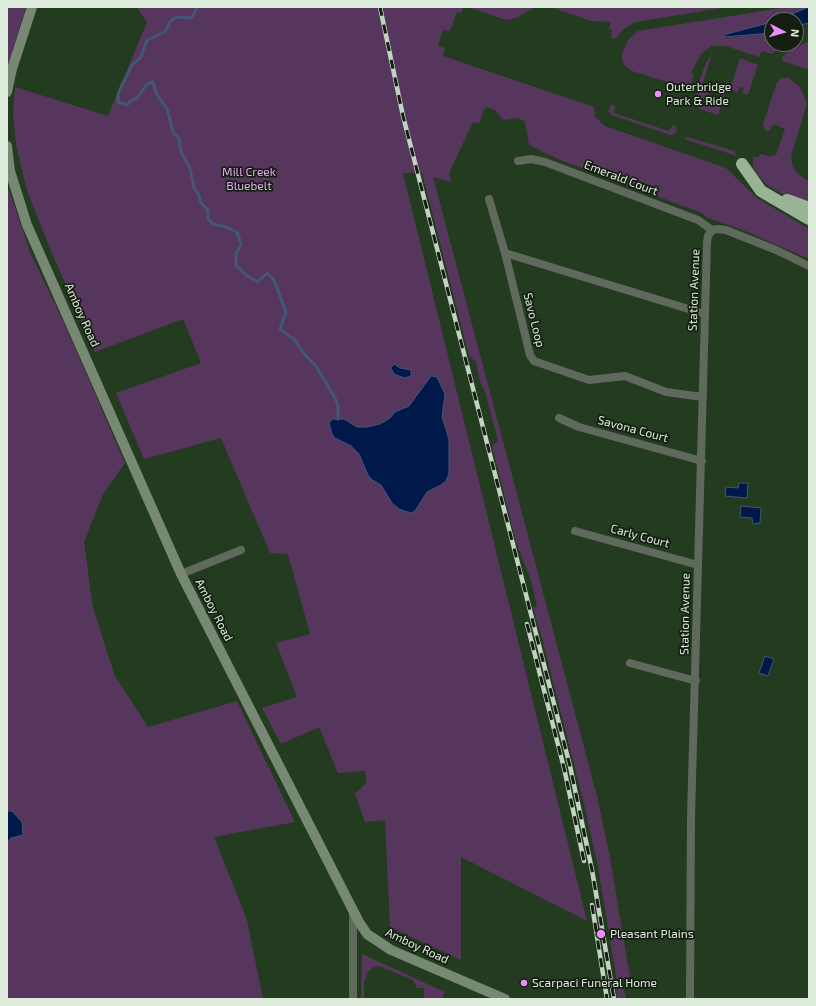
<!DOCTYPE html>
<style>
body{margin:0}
#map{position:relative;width:816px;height:1006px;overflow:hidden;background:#233b1f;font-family:"Exo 2",sans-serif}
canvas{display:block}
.frame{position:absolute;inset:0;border:8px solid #dcebda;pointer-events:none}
.north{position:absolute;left:764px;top:12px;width:40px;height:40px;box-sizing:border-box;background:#141f12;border:1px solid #647162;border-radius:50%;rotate:96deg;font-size:11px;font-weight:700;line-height:16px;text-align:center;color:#dcebda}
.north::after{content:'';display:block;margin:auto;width:14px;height:18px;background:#ea8dfd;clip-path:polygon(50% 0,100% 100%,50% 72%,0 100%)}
</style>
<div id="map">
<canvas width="816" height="1006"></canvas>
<div class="frame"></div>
<div class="north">N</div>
</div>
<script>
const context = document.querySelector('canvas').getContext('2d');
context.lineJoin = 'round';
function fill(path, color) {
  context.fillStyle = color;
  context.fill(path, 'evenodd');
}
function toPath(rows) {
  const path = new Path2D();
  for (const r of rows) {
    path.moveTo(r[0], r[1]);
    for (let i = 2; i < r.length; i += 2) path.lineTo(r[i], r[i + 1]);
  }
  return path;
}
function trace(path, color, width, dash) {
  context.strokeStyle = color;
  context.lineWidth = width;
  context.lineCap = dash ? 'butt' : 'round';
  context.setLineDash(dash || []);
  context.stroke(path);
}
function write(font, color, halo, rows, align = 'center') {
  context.font = font + ' "Exo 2",sans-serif';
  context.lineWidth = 3.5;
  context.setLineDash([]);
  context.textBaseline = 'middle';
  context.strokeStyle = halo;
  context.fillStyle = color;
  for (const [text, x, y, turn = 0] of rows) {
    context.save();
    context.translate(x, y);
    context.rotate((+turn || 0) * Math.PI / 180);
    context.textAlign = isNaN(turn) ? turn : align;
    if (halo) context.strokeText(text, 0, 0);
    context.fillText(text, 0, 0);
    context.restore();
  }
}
const green = toPath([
 [7,7,26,7,7,69],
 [137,7,463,7,461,13,457,12,450,31,443,30,438,45,445,48,443,56,594,107,595,117,605,126,726,168,757,198,809,229,809,259,745,231,706,217,702,213,558,159,529,145,525,121,515,118,507,120,502,119,495,110,487,107,484,109,479,124,473,122,449,173,451,182,433,177,598,800,610,858,630,977,621,978,626,999,617,999,616,976,598,867,584,804,543,642,533,608,537,606,535,598,531,580,516,542,492,446,498,441,485,391,480,382,476,362,469,356,422,173,403,173,587,921,461,857,461,960,390,927,385,820,365,822,355,794,366,783,365,771,338,773,319,727,281,744,262,708,297,697,276,643,310,634,288,554,270,553,221,438,144,459,116,393,201,363,183,319,95,352,48,244,27,190,16,145,13,114,15,87,108,116,147,22],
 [468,7,536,7,516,18,506,20],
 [551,7,729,7,635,22,624,29,615,39,611,37,612,30,609,29,611,22,591,21],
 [787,7,809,7,777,20,772,20,769,23,723,36,725,38,772,33,772,44,782,44,772,54,762,51,759,57,726,46,711,46,701,54,691,73,694,74,691,84,686,88,632,71,625,66,622,60,622,54,628,40,638,31],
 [809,41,809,70,783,61,782,58,786,53],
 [712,54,703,83,709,97,702,100,698,96,696,91,706,62],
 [740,58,758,65,748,95,742,93,744,88,739,87,738,92,730,89],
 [782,78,788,78,799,86,806,100,806,107,791,156,792,164,796,172,809,182,809,204,782,194,767,185,757,174,753,166,753,157,758,157,761,154,772,157,773,154,776,155,785,129,774,124,769,131,765,130,763,124,777,82],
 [726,82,729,83,718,115,699,109,700,106,708,106,717,100],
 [611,105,615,106,614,113,669,131,673,125,676,127,677,131,673,135,670,135,612,115,608,111],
 [688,137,734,151,737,156,687,140,685,138],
 [7,184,30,252,65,325,125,463,103,494,84,542,93,608,115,676,148,727,237,701,295,822,214,837,247,920,263,999,7,999,7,843,11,838,23,835,12,811,7,810],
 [362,954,445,992,442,999,424,999,424,988,417,988,413,980,379,966,373,967,368,972,364,982,364,999,361,999]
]);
const water = toPath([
 [809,7,809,23,796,26,796,20,777,20,809,7],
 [772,22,772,33,723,37,727,34,772,22],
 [394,364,400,368,411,370,411,376,404,378,394,374,391,368,394,364],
 [431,376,437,377,445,394,442,417,449,439,449,474,446,481,441,485,427,492,415,511,411,513,399,509,392,503,381,485,371,479,368,475,359,454,351,446,335,438,332,434,329,423,332,419,344,419,357,427,367,427,380,424,390,418,395,412,409,406,431,376],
 [739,483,748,483,747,498,725,496,726,487,738,488,739,483],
 [741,506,761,508,760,523,753,524,752,518,740,517,741,506],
 [765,656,774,659,768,676,759,673,765,656],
 [7,811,12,811,22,822,23,835,11,838,7,843,7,811]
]);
const stream = toPath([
 [197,7,193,16,191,18,176,17,170,22,165,32,147,40,141,57,132,65,122,85,118,94,118,102,127,105,132,100,137,98,147,84,153,82,156,93,167,109,173,132,179,138,181,152,190,168,194,188,199,195,200,202,208,210,208,219,213,224,226,227,237,232,241,244,236,254,236,265,247,276,258,282,267,273,274,280,286,312,280,329,295,340,304,354,316,366,335,398,338,406,338,419]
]);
const street = toPath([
 [518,161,531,159,545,162,698,220,712,230],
 [489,199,505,253,530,355,534,361,589,380,625,376,666,392,703,397],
 [712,230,718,229,726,230,776,250,809,266],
 [505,253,705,314],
 [559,418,579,427,702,461],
 [575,531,698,565],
 [181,574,241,550],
 [630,663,696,681],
 [353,999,353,912],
 [690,999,691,816,705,314,707,242,708,236,712,230]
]);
const secondary = toPath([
 [7,92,12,69,32,7],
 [7,146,10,171,27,225,181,574,359,922,367,934,391,950,505,999]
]);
const highway = toPath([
 [742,164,761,191,809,219],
 [787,200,809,208]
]);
const rail = toPath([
 [380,7,403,116,570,766,592,870,614,999],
 [527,624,564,768,584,861],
 [592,905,607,999]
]);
const markers = [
 [658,94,4,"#ea8dfd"],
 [601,934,5,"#ea8dfd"],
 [524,983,4,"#ea8dfd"]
];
const poiNames = [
 ["Outerbridge",666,87],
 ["Park & Ride",666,101],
 ["Pleasant Plains",610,934],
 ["Scarpaci Funeral Home",532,983]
];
const parkNames = [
 ["Mill Creek",249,172],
 ["Bluebelt",249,186]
];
const streetNames = [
 ["Emerald Court",621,178,21],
 ["Station Avenue",694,290,-88],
 ["Amboy Road",82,315,66],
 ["Savo Loop",534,320,76],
 ["Savona Court",633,429,15],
 ["Carly Court",640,536,15],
 ["Amboy Road",214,610,63],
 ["Station Avenue",685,614,-89],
 ["Amboy Road",417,946,25]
];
fill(green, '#57365d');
fill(water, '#00184a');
trace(water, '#425775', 1);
trace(stream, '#425775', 3);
trace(street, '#5f6a5d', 8);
trace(secondary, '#778873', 10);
trace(highway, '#99b494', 12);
trace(rail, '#c3d3c1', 4.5);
trace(rail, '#141f12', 3, [9]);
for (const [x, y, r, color] of markers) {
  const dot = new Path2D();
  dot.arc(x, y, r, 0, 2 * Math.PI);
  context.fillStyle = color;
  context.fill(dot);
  trace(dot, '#141f12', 1.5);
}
write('12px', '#dcebda', '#141f12', poiNames, 'left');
write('12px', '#eaa7f7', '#141f12', parkNames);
write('12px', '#dcebda', '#141f12', streetNames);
</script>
